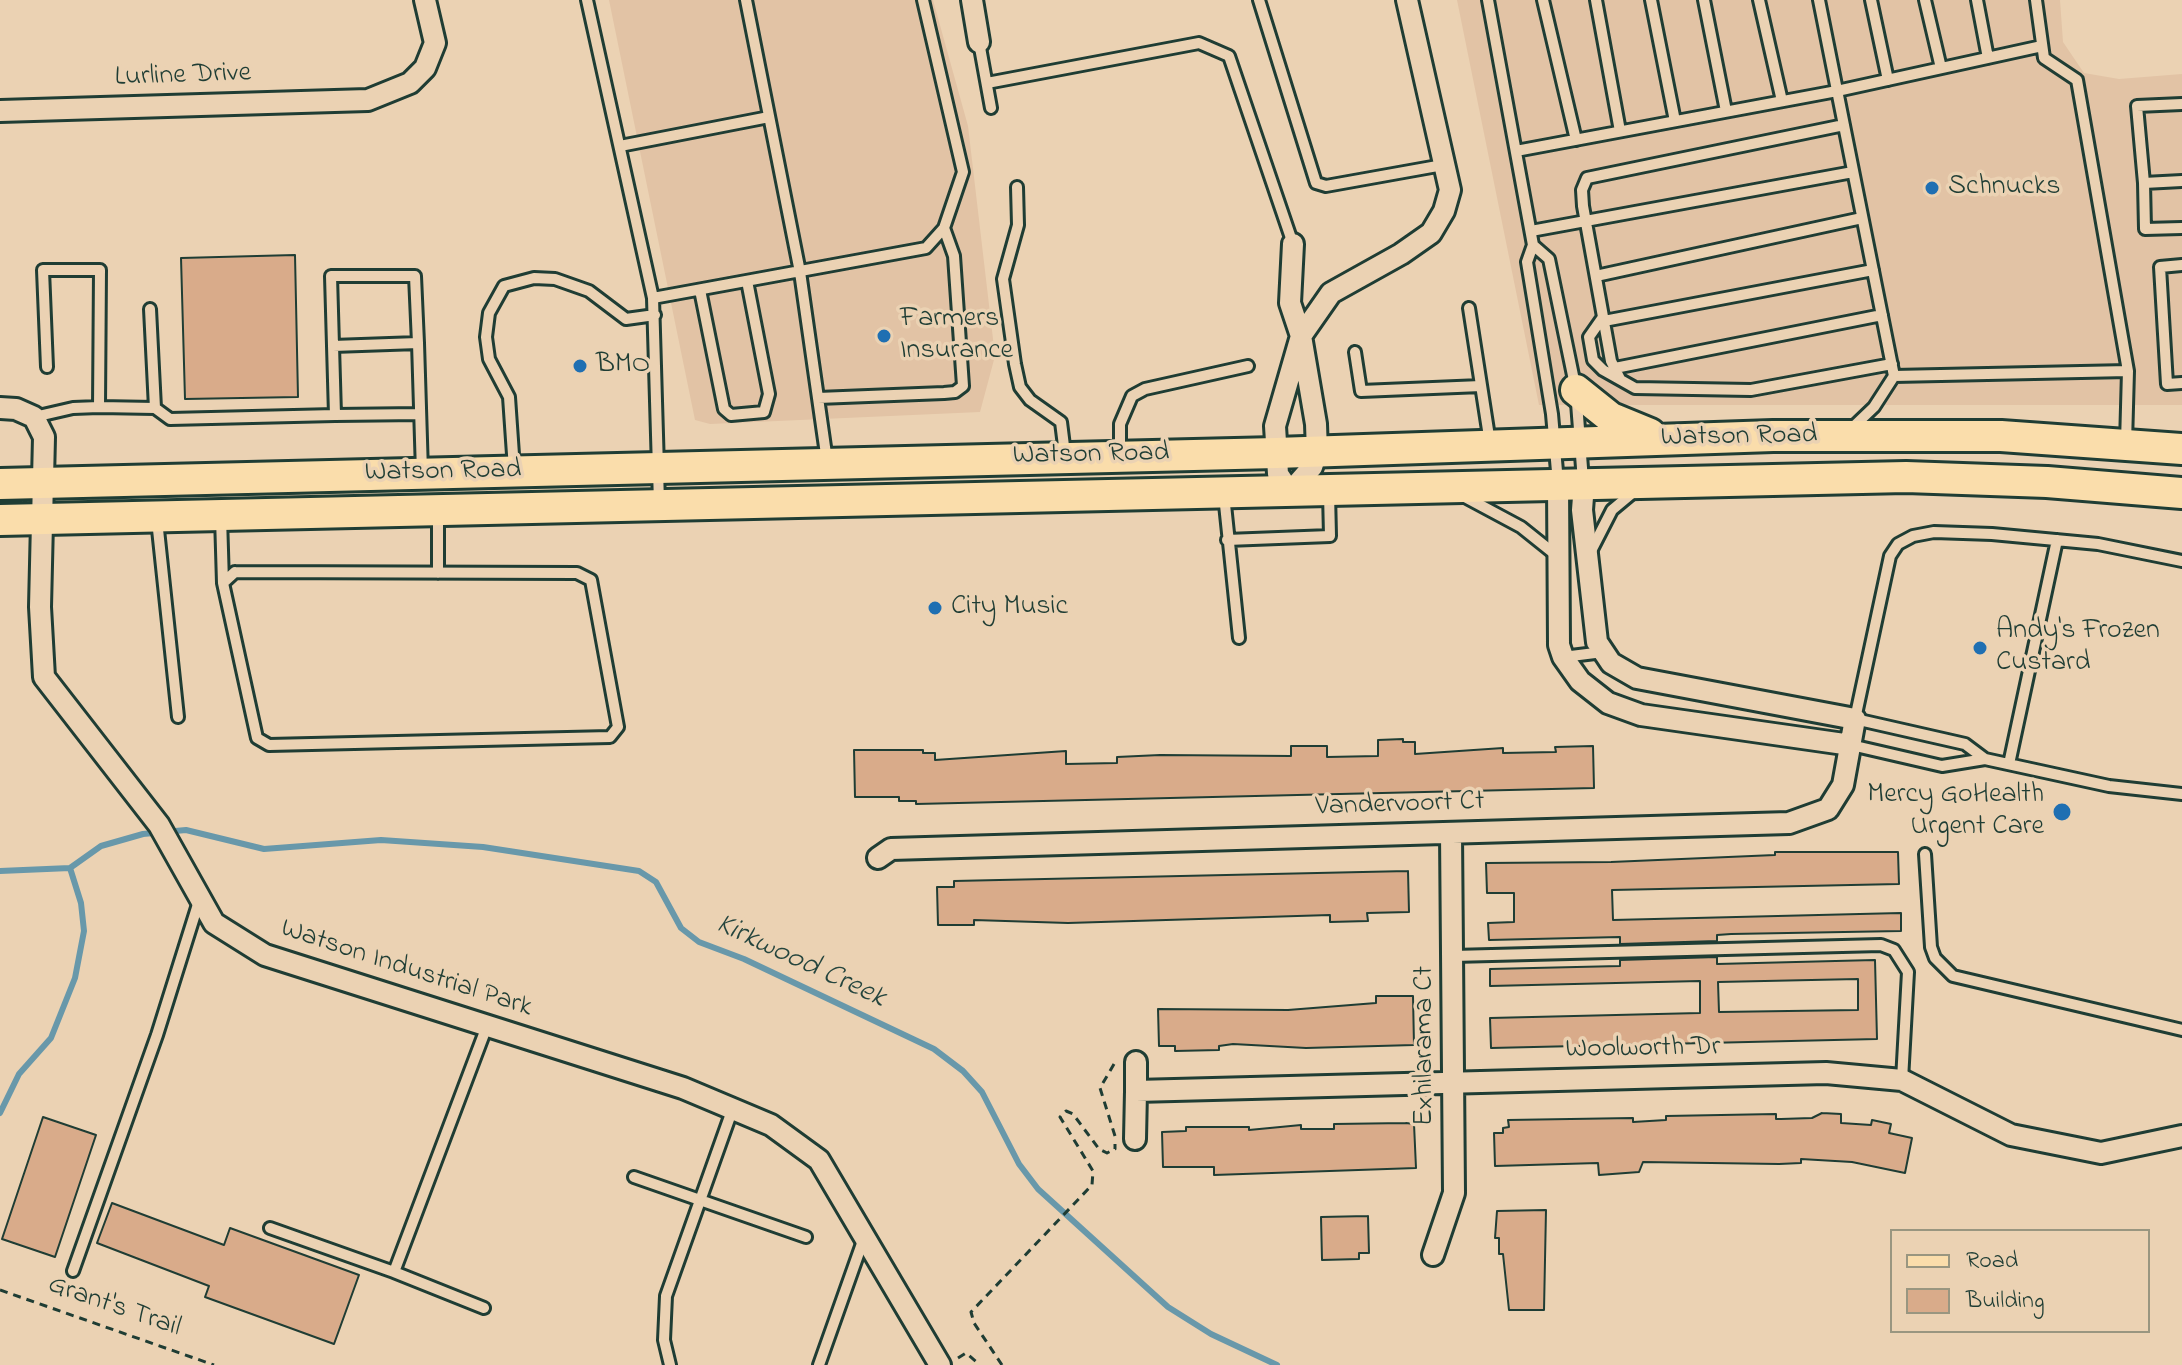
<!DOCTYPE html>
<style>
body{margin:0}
#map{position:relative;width:2182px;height:1365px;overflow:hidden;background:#ebd2b3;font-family:"Indie Flower",sans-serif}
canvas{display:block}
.legend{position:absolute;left:1890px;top:1229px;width:260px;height:104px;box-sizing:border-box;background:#ebd2b3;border:2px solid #999680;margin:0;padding:10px 14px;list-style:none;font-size:24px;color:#1f3d34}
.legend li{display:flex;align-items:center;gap:16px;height:40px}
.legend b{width:40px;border:2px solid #999680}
</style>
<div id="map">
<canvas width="2182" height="1365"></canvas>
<ul class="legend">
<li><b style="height:10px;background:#faddab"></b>Road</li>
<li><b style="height:22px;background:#d9ab8a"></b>Building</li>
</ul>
</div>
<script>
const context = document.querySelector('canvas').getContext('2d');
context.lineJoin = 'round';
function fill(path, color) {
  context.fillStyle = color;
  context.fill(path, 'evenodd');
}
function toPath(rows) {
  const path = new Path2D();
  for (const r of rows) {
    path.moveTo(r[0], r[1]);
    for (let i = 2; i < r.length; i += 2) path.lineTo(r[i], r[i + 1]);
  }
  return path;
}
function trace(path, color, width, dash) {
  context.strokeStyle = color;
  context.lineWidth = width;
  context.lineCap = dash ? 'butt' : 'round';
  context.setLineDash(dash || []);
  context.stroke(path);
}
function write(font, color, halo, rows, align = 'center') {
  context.font = font + ' "Indie Flower",sans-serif';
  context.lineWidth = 7;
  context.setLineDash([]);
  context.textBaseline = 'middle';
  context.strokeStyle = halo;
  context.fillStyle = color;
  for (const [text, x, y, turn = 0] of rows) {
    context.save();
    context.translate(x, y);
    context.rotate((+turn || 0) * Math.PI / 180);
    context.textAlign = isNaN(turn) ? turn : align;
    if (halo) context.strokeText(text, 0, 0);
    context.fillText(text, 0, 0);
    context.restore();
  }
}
const built = toPath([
 [609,0,933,0,968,126,995,356,980,412,710,424,695,420],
 [1457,0,2060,0,2063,42,2084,73,2119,79,2182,74,2182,405,1539,405]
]);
const stream = toPath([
 [70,868,101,846,143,834,186,830,264,849,381,840,483,847,639,871,656,882,681,928,699,942,744,959,934,1049,963,1071,982,1092,1019,1164,1038,1189,1168,1307,1211,1334,1277,1365],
 [0,871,70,868,81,903,84,931,75,978,51,1038,19,1074,0,1113]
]);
const building = toPath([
 [295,255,298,397,185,399,181,258,295,255],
 [1403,739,1403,742,1415,742,1415,754,1503,748,1503,753,1556,752,1555,747,1593,746,1594,788,916,804,916,801,899,801,899,797,855,797,854,750,923,750,923,753,935,753,935,760,1066,751,1066,764,1117,763,1117,757,1160,755,1291,756,1291,746,1327,746,1327,757,1378,756,1378,740,1403,739],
 [1775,852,1898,852,1899,884,1612,890,1613,920,1901,913,1901,931,1731,934,1717,935,1717,941,1620,944,1620,937,1489,940,1488,923,1514,922,1514,893,1487,893,1486,863,1611,862,1775,855,1775,852],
 [1408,871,1409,912,1367,913,1368,921,1330,922,1330,915,1068,923,974,920,974,925,938,925,937,887,954,887,954,881,1408,871],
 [1717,957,1717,964,1875,960,1877,1039,1491,1048,1490,1018,1700,1013,1700,981,1490,986,1490,969,1620,966,1620,960,1717,957],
 [1858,979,1858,1010,1719,1012,1718,982,1858,979],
 [1376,996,1413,996,1414,1045,1306,1048,1233,1044,1219,1046,1219,1050,1175,1051,1175,1046,1159,1046,1158,1009,1288,1010,1376,1003,1376,996],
 [1822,1113,1841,1114,1841,1123,1871,1125,1872,1120,1891,1124,1889,1133,1912,1138,1905,1173,1852,1162,1801,1159,1801,1163,1779,1164,1643,1162,1639,1172,1599,1175,1598,1163,1495,1166,1494,1133,1503,1133,1503,1128,1509,1127,1508,1120,1633,1118,1633,1122,1666,1120,1666,1116,1776,1114,1776,1119,1781,1119,1812,1118,1822,1113],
 [43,1117,96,1135,55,1257,2,1239,43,1117],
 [1406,1123,1414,1124,1416,1168,1214,1175,1214,1167,1163,1167,1162,1132,1186,1131,1186,1127,1249,1127,1249,1130,1301,1125,1301,1129,1334,1129,1334,1124,1406,1123],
 [112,1203,224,1245,230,1228,359,1275,334,1344,205,1297,209,1286,97,1243,112,1203],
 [1546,1210,1544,1310,1509,1310,1503,1254,1499,1254,1499,1238,1495,1238,1497,1211,1546,1210],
 [1368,1216,1369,1253,1359,1253,1359,1259,1322,1260,1321,1217,1368,1216]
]);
const path = toPath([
 [1115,1136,1100,1088,1117,1059],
 [0,1290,214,1365],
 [958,1358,966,1353,980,1365],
 [1002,1365,974,1323,971,1312,1092,1185,1093,1171,1060,1117,1066,1111,1073,1114,1099,1149,1107,1153,1115,1149,1115,1144]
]);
const lane = toPath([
 [587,0,653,298,659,503],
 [746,0,800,272,827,461],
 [1259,0,1316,183,1326,186,1443,165],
 [1488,0,1533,245,1527,262,1552,414,1558,483],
 [1543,0,1576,140],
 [1596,0,1620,131],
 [1651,0,1675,121],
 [1704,0,1726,111],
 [1759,0,1782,101],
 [1819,0,1894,376,1874,407,1851,429],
 [1871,0,1888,80],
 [1925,0,1941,68],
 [1977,0,1988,58],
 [2036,0,2044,58,2077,80,2128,371,2126,443],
 [979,42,991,108],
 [987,83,1199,43,1229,56,1293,244],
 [2182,104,2137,106,2144,183,2182,181],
 [620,146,769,117],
 [1516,151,1837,91,2042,46],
 [2144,183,2145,229,2182,228],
 [1017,187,1018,225,1003,279,1015,364,1020,387,1030,400,1061,422,1065,454],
 [1531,231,1853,172],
 [1533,245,1549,259,1576,390,1583,481],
 [2182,265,2160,267,2167,384,2182,383],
 [1596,276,1862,218],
 [700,290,724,409,731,415,764,412,769,394,747,281],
 [653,298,926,248,944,228,963,172,923,0],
 [1469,308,1490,443],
 [150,309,155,408,170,419,335,415],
 [1603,317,1589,337,1593,360,1603,370,1635,388,1751,390,1892,364],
 [1604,321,1873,270],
 [333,346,418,343],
 [1355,352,1361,391,1481,386],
 [47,367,43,270,100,270,99,407,155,408],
 [1615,368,1882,315],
 [1894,376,2128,371],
 [1620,379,1611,361,1583,206,1582,190,1587,178,1844,125],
 [818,398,944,393,955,392,963,386,954,256,944,228],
 [420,414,335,415,331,276,415,276,418,343,422,472],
 [34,417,73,408,99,407],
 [1120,453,1120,424,1132,396,1145,389,1248,366],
 [514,469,509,397,489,359,486,337,489,313,504,286,534,278,555,279,589,291,626,319,655,315],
 [1224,495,1239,638],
 [1465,497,1521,527,1556,555],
 [438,515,438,573],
 [221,517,223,583],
 [157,520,178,717],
 [1227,540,1330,536,1329,493],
 [1590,553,1612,510,1636,490],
 [235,572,577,573,591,580,618,727,610,737,269,745,257,738,223,583,235,572],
 [1563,657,1603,652],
 [1851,745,1942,766,1985,759,2109,786,2182,794],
 [1985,759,1965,744,1855,719,1890,556,1898,544,1913,536,1934,532,1992,534,2098,544,2182,561],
 [2009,764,2057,540],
 [1925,854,1931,947,1935,958,1953,976,2182,1030],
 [1453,956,1881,945,1894,950,1908,972,1902,1080],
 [634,1177,806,1237],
 [270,1228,394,1272,487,1026],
 [73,1271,157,1035,200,898],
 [394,1272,484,1308],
 [670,1365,664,1340,666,1296,733,1108],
 [819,1365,864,1238]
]);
const street = toPath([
 [972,0,979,42],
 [0,111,368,100,410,83,425,68,435,43,425,0],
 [1293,244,1290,303,1301,336,1316,424,1317,452,1312,467,1290,492,1278,474,1275,426,1301,336,1331,293,1401,254,1431,233,1444,211,1450,190,1407,0],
 [0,408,16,409,34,417,44,437,40,607,44,677,159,825,214,923,265,955,683,1088,771,1125,819,1160,940,1365],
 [1558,485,1559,645,1563,657,1580,681,1608,703,1641,715,1851,745],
 [878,858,891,849,1789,823,1828,809,1843,785,1855,719,1637,678,1611,663,1597,642,1582,510,1584,484],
 [1136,1091,1136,1062],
 [1135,1139,1136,1091,1826,1073,1902,1080,2011,1135,2101,1153,2182,1136],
 [1433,1255,1454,1193,1451,833]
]);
const primary = toPath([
 [1576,390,1611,418,1650,434],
 [0,484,1276,453,1773,436,2001,436,2182,449],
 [0,520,1906,477,2047,482,2182,493]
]);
const markers = [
 [1932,188,8,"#1f6fb2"],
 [884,336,8,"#1f6fb2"],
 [580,366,8,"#1f6fb2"],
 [935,608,8,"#1f6fb2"],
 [1980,648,8,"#1f6fb2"],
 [2062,812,10,"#1f6fb2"]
];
const streetNames = [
 ["Lurline Drive",183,77,-2],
 ["Watson Road",1739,438,-1],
 ["Watson Road",1091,456,-1],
 ["Watson Road",443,473,-1],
 ["Vandervoort Ct",1400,806,-2],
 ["Watson Industrial Park",406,970,18],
 ["Exhilarama Ct",1426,1046,-90],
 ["Woolworth Dr",1643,1050,-1],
 ["Grant's Trail",114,1308,19]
];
const poiNames = [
 ["Schnucks",1948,188],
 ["Farmers",900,320],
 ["Insurance",900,352],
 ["BMO",596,366],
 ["City Music",951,608],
 ["Andy's Frozen",1996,632],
 ["Custard",1996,664],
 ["Mercy GoHealth",2044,796,"right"],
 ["Urgent Care",2044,828,"right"]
];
const waterNames = [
 ["Kirkwood Creek",800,963,25]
];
fill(built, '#e2c3a5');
trace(stream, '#6898aa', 6);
fill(building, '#d9ab8a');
trace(building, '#1f3d34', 2);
trace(lane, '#1f3d34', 16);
trace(street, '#1f3d34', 26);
trace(primary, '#1f3d34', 36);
trace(path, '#1f3d34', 3, [8, 6]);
trace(lane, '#ebd2b3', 10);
trace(street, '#ebd2b3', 20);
trace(primary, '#faddab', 30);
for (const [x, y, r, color] of markers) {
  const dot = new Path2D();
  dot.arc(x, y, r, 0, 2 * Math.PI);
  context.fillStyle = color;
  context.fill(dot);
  trace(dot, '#ebd2b3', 3);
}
write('28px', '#1f3d34', '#ebd2b3', streetNames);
write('28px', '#1f3d34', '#ebd2b3', poiNames, 'left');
write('italic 30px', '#25453e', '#ebd2b3', waterNames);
</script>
